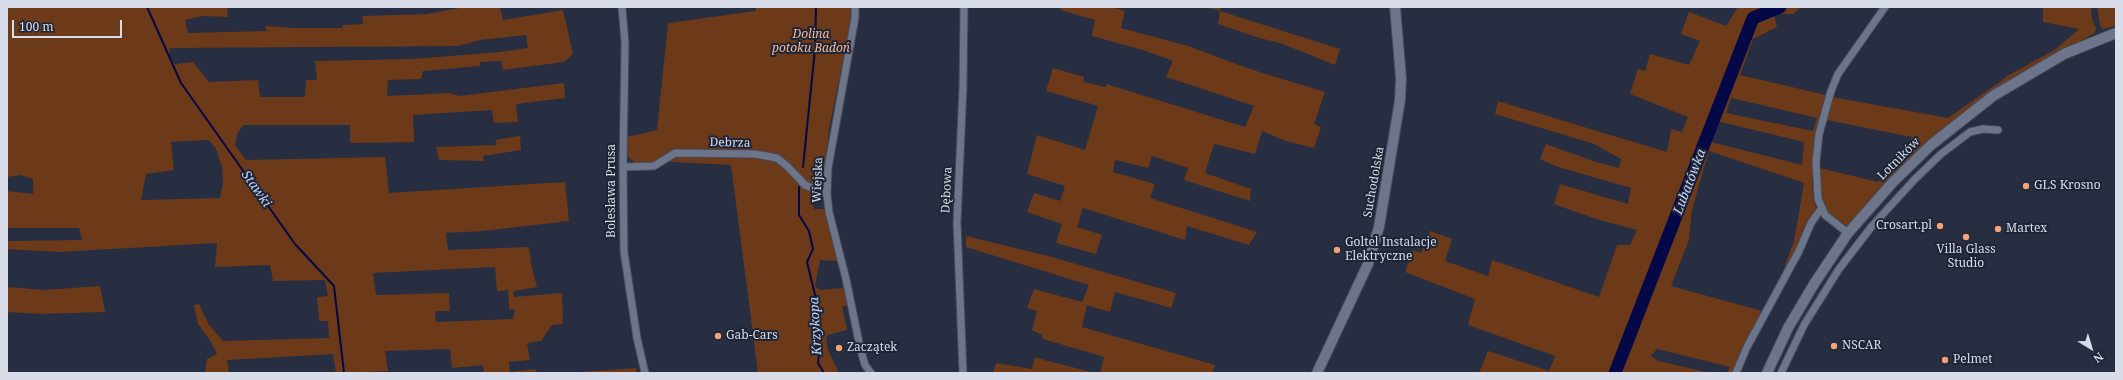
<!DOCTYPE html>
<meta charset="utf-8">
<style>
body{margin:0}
#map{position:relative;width:2123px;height:380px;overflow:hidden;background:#272e41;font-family:"Noto Serif",serif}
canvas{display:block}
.frame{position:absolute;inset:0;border:8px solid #d8dde9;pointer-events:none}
.north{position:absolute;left:2071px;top:328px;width:40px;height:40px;-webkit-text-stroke:3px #1e2536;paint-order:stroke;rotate:142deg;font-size:11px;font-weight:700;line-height:16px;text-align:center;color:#d8dde9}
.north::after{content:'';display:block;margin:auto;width:14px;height:18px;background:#d8dde9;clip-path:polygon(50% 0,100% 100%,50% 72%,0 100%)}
.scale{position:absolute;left:12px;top:20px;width:110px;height:18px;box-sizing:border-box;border:2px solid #d8dde9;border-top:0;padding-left:5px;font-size:12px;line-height:14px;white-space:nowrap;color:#d8dde9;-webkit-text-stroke:3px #1e2536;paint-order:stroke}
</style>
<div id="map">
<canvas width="2123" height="380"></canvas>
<div class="frame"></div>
<div class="north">N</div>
<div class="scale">100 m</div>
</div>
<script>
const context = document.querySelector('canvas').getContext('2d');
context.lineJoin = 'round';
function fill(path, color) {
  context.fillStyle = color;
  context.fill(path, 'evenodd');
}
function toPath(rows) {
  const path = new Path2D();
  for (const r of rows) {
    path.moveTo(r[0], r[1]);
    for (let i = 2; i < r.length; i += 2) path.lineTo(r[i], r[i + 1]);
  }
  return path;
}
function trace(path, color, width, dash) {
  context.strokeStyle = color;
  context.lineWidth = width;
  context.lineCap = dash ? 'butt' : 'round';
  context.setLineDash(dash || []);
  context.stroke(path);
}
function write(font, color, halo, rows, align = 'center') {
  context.font = font + ' "Noto Serif",serif';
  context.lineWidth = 4;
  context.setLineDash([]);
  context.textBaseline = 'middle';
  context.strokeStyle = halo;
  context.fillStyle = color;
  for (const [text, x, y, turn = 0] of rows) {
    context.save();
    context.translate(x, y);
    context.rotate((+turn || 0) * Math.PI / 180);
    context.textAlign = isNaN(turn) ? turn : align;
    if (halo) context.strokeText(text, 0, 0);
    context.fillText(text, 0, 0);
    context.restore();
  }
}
const green = toPath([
 [7,7,227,7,228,17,203,16,185,20,188,33,267,31,265,26,296,28,342,28,343,25,363,24,362,16,427,14,465,7,500,7,503,20,563,10,573,54,564,62,503,70,501,61,480,62,480,66,423,71,421,79,388,80,387,96,449,93,459,96,564,83,565,98,516,104,518,122,494,123,492,110,413,115,414,142,350,143,350,125,243,125,237,134,235,145,246,160,385,157,389,193,565,182,569,221,483,231,446,233,448,250,529,247,531,264,537,287,513,291,514,297,562,293,563,324,552,325,541,341,527,343,530,360,509,362,510,372,535,369,537,373,484,373,483,365,452,368,450,349,385,351,388,371,336,373,333,354,227,360,229,373,205,373,207,359,217,354,211,342,198,324,194,305,199,304,209,325,223,341,329,338,328,321,319,321,317,297,328,296,325,280,273,281,270,265,215,267,217,243,59,252,7,249,7,241,82,240,79,228,7,228,7,191,33,194,33,179,20,175,7,177],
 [526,35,528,48,500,52,412,59,315,61,317,80,306,80,305,97,260,97,258,80,209,82,193,62,175,64,169,57,170,48,459,46,480,40],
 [209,140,216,149,222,167,223,182,220,198,141,200,146,174,174,170,171,142],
 [495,267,497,291,508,290,509,309,515,310,513,319,436,322,435,311,450,311,449,293,376,295,373,273],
 [755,7,851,7,849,32,829,129,823,190,811,186,814,209,824,209,838,261,820,260,815,286,820,290,843,288,848,305,842,307,847,330,828,335,826,338,828,350,839,373,758,373,731,165,655,161,651,165,638,165,628,157,627,137,657,130,668,23,756,11],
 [1061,7,1111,7,1125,11,1121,28,1188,46,1250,69,1325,92,1314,124,1321,127,1314,148,1286,141,1262,131,1255,154,1214,144,1205,173,1251,189,1250,201,1184,180,1188,168,1152,156,1148,168,1115,160,1113,172,1155,184,1150,198,1257,232,1249,245,1187,226,1185,240,1083,208,1077,227,1102,235,1096,254,1056,243,1062,224,1027,212,1034,193,1060,201,1065,186,1027,174,1037,135,1085,150,1098,106,1046,91,1053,68,1084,77,1083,82,1106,87,1106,84,1245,127,1254,106,1166,77,1173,61,1143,50,1092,36,1095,20,1060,10],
 [1205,7,1221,7,1220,11,1340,49,1335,65,1280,43,1259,38,1218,24,1220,11],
 [1738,7,1801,7,1793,14,1777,14,1774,16,1777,27,1753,39,1740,75,1826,95,1814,144,1812,178,1813,197,1816,208,1803,229,1793,257,1786,269,1784,268,1794,241,1804,183,1709,151,1692,210,1689,240,1671,286,1762,311,1733,373,1727,373,1730,367,1657,349,1651,356,1659,361,1710,373,1479,373,1488,351,1549,371,1555,356,1468,325,1475,299,1405,272,1413,250,1421,253,1430,231,1452,239,1445,261,1488,276,1492,260,1599,297,1617,245,1630,245,1637,230,1596,219,1554,204,1560,184,1628,204,1631,188,1558,167,1540,159,1546,144,1596,162,1619,168,1621,159,1594,144,1495,114,1498,101,1667,152,1671,129,1682,132,1688,117,1630,94,1638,69,1645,71,1650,54,1689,65,1700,41,1681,34,1689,12,1726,26],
 [1731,98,1817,118,1813,131,1726,113],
 [1717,121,1804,142,1802,165,1711,142],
 [2043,7,2091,7,2092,19,2096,28,2095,33,2064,50,1942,130,1884,184,1848,226,1842,224,1829,214,1821,199,1820,168,1878,182,1901,160,1912,137,1827,120,1832,97,1948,118,2004,79,2007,76,2056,49,2079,29,2043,22],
 [2097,7,2116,7,2116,26,2103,29,2100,25],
 [520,136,521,150,483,156,484,161,439,160,436,147,497,145,495,140],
 [966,236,1052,257,1176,293,1171,308,1115,292,1110,312,1087,305,1082,327,1215,365,1212,373,1100,373,1104,357,1043,339,1042,335,1032,330,1037,311,1027,308,1034,289,1082,302,1089,285,966,247],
 [100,286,105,312,41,314,7,312,7,287,44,290],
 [1035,357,1044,360,1095,373,993,373,996,363,1032,369],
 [636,368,637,373,568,373]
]);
const stream = toPath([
 [147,7,181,83,295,244,334,286,344,373],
 [803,167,815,49,816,7],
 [799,187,799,215,809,231,813,249,807,262,816,299,815,340,819,353,818,363,824,373]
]);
const river = toPath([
 [1615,373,1753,18,1780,7]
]);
const street = toPath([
 [622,7,625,43,623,167,624,252,637,338,645,373],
 [855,7,855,18,828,168,827,194,829,212,846,279,860,347,865,365,871,373],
 [623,167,654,166,675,153,755,154,777,158,788,167,805,185,827,194],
 [1848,233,1825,215,1818,199,1816,162,1819,134,1831,91,1838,74,1885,7],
 [963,373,957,223,963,87,964,7],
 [1736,373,1747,347,1799,251,1811,223,1821,209],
 [1781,373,1804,325,1839,269,1872,226,1915,179,1941,154,1970,132,1983,129,1998,130]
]);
const secondary = toPath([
 [1317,373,1368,264,1379,227,1400,100,1401,78,1395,7],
 [1767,373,1788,328,1814,284,1848,233,1893,182,1931,145,1993,96,2064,54,2116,33]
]);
const markers = [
 [2026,186,4,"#f0a378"],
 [1940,226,4,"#f0a378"],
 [1998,229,4,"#f0a378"],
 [1966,237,4,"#f0a378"],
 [1337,250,4,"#f0a378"],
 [718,336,4,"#f0a378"],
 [1834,346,4,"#f0a378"],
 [839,348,4,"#f0a378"],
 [1945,360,4,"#f0a378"]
];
const parkNames = [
 ["Dolina",811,35],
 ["potoku Badoń",811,49]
];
const streetNames = [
 ["Debrza",730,143,1],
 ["Lotników",1899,159,-45],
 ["Wiejska",818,180,-88],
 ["Suchodolska",1374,182,-80],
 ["Dębowa",947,190,-87],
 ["Bolesława Prusa",612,191,-90]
];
const poiNames = [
 ["GLS Krosno",2034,186],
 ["Crosart.pl",1932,226,"right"],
 ["Martex",2006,229],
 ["Goltel Instalacje",1345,243],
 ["Elektryczne",1345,257],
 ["Villa Glass",1966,250,"center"],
 ["Studio",1966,264,"center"],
 ["Gab-Cars",726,336],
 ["NSCAR",1842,346],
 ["Zaczątek",847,348],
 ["Pelmet",1953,360]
];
const waterNames = [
 ["Lubatówka",1690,182,-69],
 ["Stawki",256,189,55],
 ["Krzykopa",816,326,-93]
];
fill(green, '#6c3919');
trace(stream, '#040847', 2);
trace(river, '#040847', 13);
trace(street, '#444a59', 9);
trace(secondary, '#444a59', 12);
trace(street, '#6d758b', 7);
trace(secondary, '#6d758b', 10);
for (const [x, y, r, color] of markers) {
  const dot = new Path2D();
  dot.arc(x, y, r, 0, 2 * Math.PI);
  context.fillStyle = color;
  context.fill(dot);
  trace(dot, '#1e2536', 1.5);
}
write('italic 12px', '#f7b998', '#1e2536', parkNames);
write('12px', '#d8dde9', '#1e2536', streetNames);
write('12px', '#d8dde9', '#1e2536', poiNames, 'left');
write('italic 13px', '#c5d5fc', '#1e2536', waterNames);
</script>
